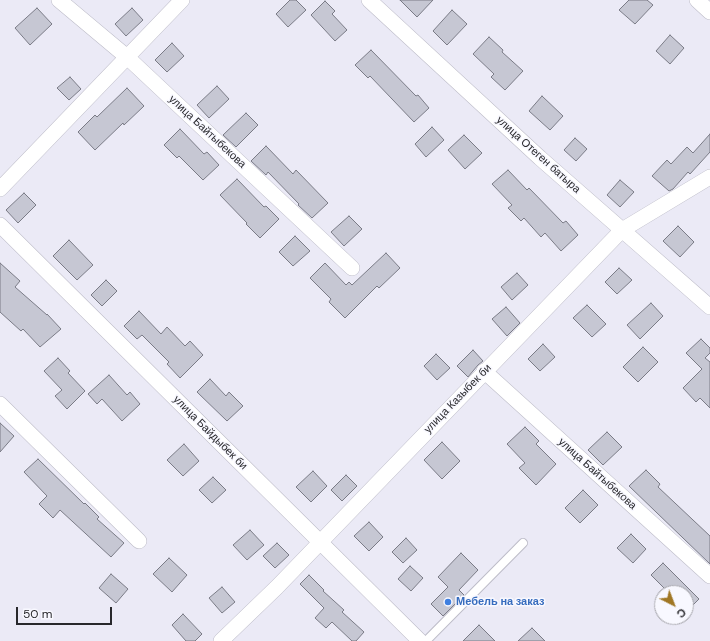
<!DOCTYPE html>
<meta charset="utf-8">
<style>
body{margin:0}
#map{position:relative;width:710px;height:641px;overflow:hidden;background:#ebeaf6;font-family:"DM Sans",sans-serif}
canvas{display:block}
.north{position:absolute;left:654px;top:585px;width:40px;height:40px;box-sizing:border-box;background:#f8f8ff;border:1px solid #a5a5ab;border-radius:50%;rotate:138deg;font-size:11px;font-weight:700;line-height:16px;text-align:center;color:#28282c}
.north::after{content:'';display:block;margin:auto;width:14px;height:18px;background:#a07725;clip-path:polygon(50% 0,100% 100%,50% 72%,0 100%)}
.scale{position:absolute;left:16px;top:607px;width:96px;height:18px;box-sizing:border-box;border:2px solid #28282c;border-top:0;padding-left:5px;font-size:12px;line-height:14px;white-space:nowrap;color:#28282c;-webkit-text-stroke:3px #f8f8ff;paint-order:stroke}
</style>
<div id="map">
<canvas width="710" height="641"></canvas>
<div class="north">С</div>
<div class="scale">50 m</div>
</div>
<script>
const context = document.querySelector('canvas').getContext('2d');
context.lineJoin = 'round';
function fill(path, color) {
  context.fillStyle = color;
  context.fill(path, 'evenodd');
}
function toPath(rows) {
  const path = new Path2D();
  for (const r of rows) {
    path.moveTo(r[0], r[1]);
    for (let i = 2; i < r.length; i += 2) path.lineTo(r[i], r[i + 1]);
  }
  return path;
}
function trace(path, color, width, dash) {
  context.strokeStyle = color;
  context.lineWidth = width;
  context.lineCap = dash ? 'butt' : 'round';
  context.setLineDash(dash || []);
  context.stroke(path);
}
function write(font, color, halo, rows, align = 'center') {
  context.font = font + ' "DM Sans",sans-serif';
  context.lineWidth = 3;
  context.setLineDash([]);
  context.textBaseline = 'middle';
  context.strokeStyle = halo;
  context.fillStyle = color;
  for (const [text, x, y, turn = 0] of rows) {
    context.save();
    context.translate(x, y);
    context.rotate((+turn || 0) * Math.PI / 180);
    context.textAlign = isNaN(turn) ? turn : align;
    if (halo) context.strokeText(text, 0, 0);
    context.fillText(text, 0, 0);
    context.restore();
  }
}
const building = toPath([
 [290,0,296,0,306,10,288,27,276,14,290,0],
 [400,0,433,0,417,17,400,0],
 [629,0,647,0,653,5,635,24,619,10,629,0],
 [325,1,335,11,332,14,347,30,335,41,311,15,325,1],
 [37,8,52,24,30,45,15,28,37,8],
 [132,8,143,20,126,36,115,24,132,8],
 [452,10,467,24,447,45,433,31,452,10],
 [670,35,684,48,670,64,656,51,670,35],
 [489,37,503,50,502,52,523,71,505,90,491,77,494,74,473,54,489,37],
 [172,43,184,56,167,72,155,60,172,43],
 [371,50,416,96,418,95,429,108,414,122,370,76,368,78,355,65,371,50],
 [70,77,81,89,69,100,57,88,70,77],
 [217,86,229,99,209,118,197,105,217,86],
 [127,88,144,106,124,125,123,123,95,150,78,132,95,115,97,117,127,88],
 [542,96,563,116,550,130,529,111,542,96],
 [246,113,258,125,236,147,223,135,246,113],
 [432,127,444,140,426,157,415,144,432,127],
 [180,129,204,154,207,152,219,165,203,180,179,156,177,158,164,145,180,129],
 [710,134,710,152,690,174,688,172,673,189,669,191,652,176,667,160,671,164,687,147,693,153,710,134],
 [464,135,482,153,465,169,448,150,464,135],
 [575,138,587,149,576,161,564,150,575,138],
 [266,146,293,174,296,170,328,203,312,218,298,205,299,204,268,172,266,175,251,161,266,146],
 [508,170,527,190,529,188,563,223,566,221,578,235,561,251,545,233,541,237,524,218,521,221,508,208,512,205,492,184,508,170],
 [237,179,264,207,266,206,279,219,260,238,246,224,247,223,220,195,237,179],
 [620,180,634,192,620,207,607,195,620,180],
 [24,193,36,205,18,223,6,210,24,193],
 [349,216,362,229,344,246,331,232,349,216],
 [678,226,694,242,680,257,663,241,678,226],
 [295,236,310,251,293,266,279,252,295,236],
 [69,240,93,265,77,280,53,256,69,240],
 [386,253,400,268,379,288,377,286,345,318,329,302,331,299,310,278,325,263,346,285,349,282,352,285,386,253],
 [0,263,20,281,15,287,47,315,47,314,61,329,40,347,23,329,21,331,0,312,0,263],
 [619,268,632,280,617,294,605,282,619,268],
 [517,273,528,285,512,300,501,287,517,273],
 [106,280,117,291,102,306,91,295,106,280],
 [651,303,663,316,640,339,627,325,651,303],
 [587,305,606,324,592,337,573,318,587,305],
 [506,307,520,323,507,336,492,319,506,307],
 [139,311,161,334,167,327,185,346,190,341,203,355,180,378,167,364,169,362,142,335,137,339,124,326,139,311],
 [701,339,710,348,710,353,705,358,710,362,710,408,700,398,696,402,683,388,702,369,686,353,701,339],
 [543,344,555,357,540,371,528,359,543,344],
 [643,347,658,362,638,382,623,367,643,347],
 [473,350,483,361,478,365,468,377,457,366,473,350],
 [436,354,450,368,437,380,424,366,436,354],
 [58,358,70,371,68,373,85,391,67,409,55,396,62,390,44,371,58,358],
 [109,375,127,395,130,392,140,404,122,421,102,399,97,404,88,394,109,375],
 [210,379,226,396,229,392,243,406,227,421,197,392,210,379],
 [0,423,14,436,0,452,0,423],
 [525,427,539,441,536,444,556,464,536,485,519,468,525,463,507,444,525,427],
 [607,432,622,447,603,465,588,450,607,432],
 [442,442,460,461,442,479,424,460,442,442],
 [184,444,199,461,183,476,167,460,184,444],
 [38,459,84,504,85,503,99,517,97,519,124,543,111,557,60,510,53,518,39,504,47,496,24,472,38,459],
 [646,470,660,484,658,487,710,536,710,564,629,486,646,470],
 [313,471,327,486,311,502,296,487,313,471],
 [346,475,357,486,342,501,331,490,346,475],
 [213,477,226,490,212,503,199,490,213,477],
 [583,490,598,505,580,523,565,508,583,490],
 [369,522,383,537,369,551,354,536,369,522],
 [250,530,264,545,247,560,233,545,250,530],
 [631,534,646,549,633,563,617,548,631,534],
 [406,538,417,550,403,563,392,552,406,538],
 [277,543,289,555,275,568,263,556,277,543],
 [461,553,478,570,459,590,464,595,443,616,431,604,448,587,438,577,461,553],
 [169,558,187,575,172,592,153,574,169,558],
 [663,563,699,599,686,612,686,593,669,593,651,575,663,563],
 [410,566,423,578,411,591,398,579,410,566],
 [111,574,128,589,116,603,99,588,111,574],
 [309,575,324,590,323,591,344,610,342,612,364,632,356,641,352,641,332,622,326,628,315,618,324,608,300,584,309,575],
 [222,587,235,602,222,613,209,598,222,587],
 [183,614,202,634,195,641,186,641,172,625,183,614],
 [479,625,495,641,463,641,479,625],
 [532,628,545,641,518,641,532,628]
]);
const lane = toPath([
 [426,641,523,543]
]);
const street = toPath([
 [59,0,127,57,352,268],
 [369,0,540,158,710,307],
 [697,0,710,12],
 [0,189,182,0],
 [0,225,420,641],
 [484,371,710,576],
 [0,404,139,541],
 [221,641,277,587,622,230,710,177]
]);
const markers = [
 [448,602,4,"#3f7fe0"]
];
const streetNames = [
 ["улица Байтыбекова",207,132,43],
 ["улица Отеген батыра",538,155,42],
 ["улица Казыбек би",458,399,-46],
 ["улица Байдыбек би",210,433,45],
 ["улица Байтыбекова",597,474,42]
];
const shopNames = [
 ["Мебель на заказ",456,602]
];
fill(building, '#c6c7d3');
trace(building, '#7a7b86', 1);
trace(lane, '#bdbcc8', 10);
trace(street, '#bdbcc8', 16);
trace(lane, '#fff', 8);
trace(street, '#fff', 15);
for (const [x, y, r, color] of markers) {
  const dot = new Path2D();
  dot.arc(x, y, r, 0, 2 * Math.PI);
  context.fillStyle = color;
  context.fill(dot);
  trace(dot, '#f8f8ff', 1.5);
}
write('11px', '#28282c', '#f8f8ff', streetNames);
write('bold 11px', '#366cbe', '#f8f8ff', shopNames, 'left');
</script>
